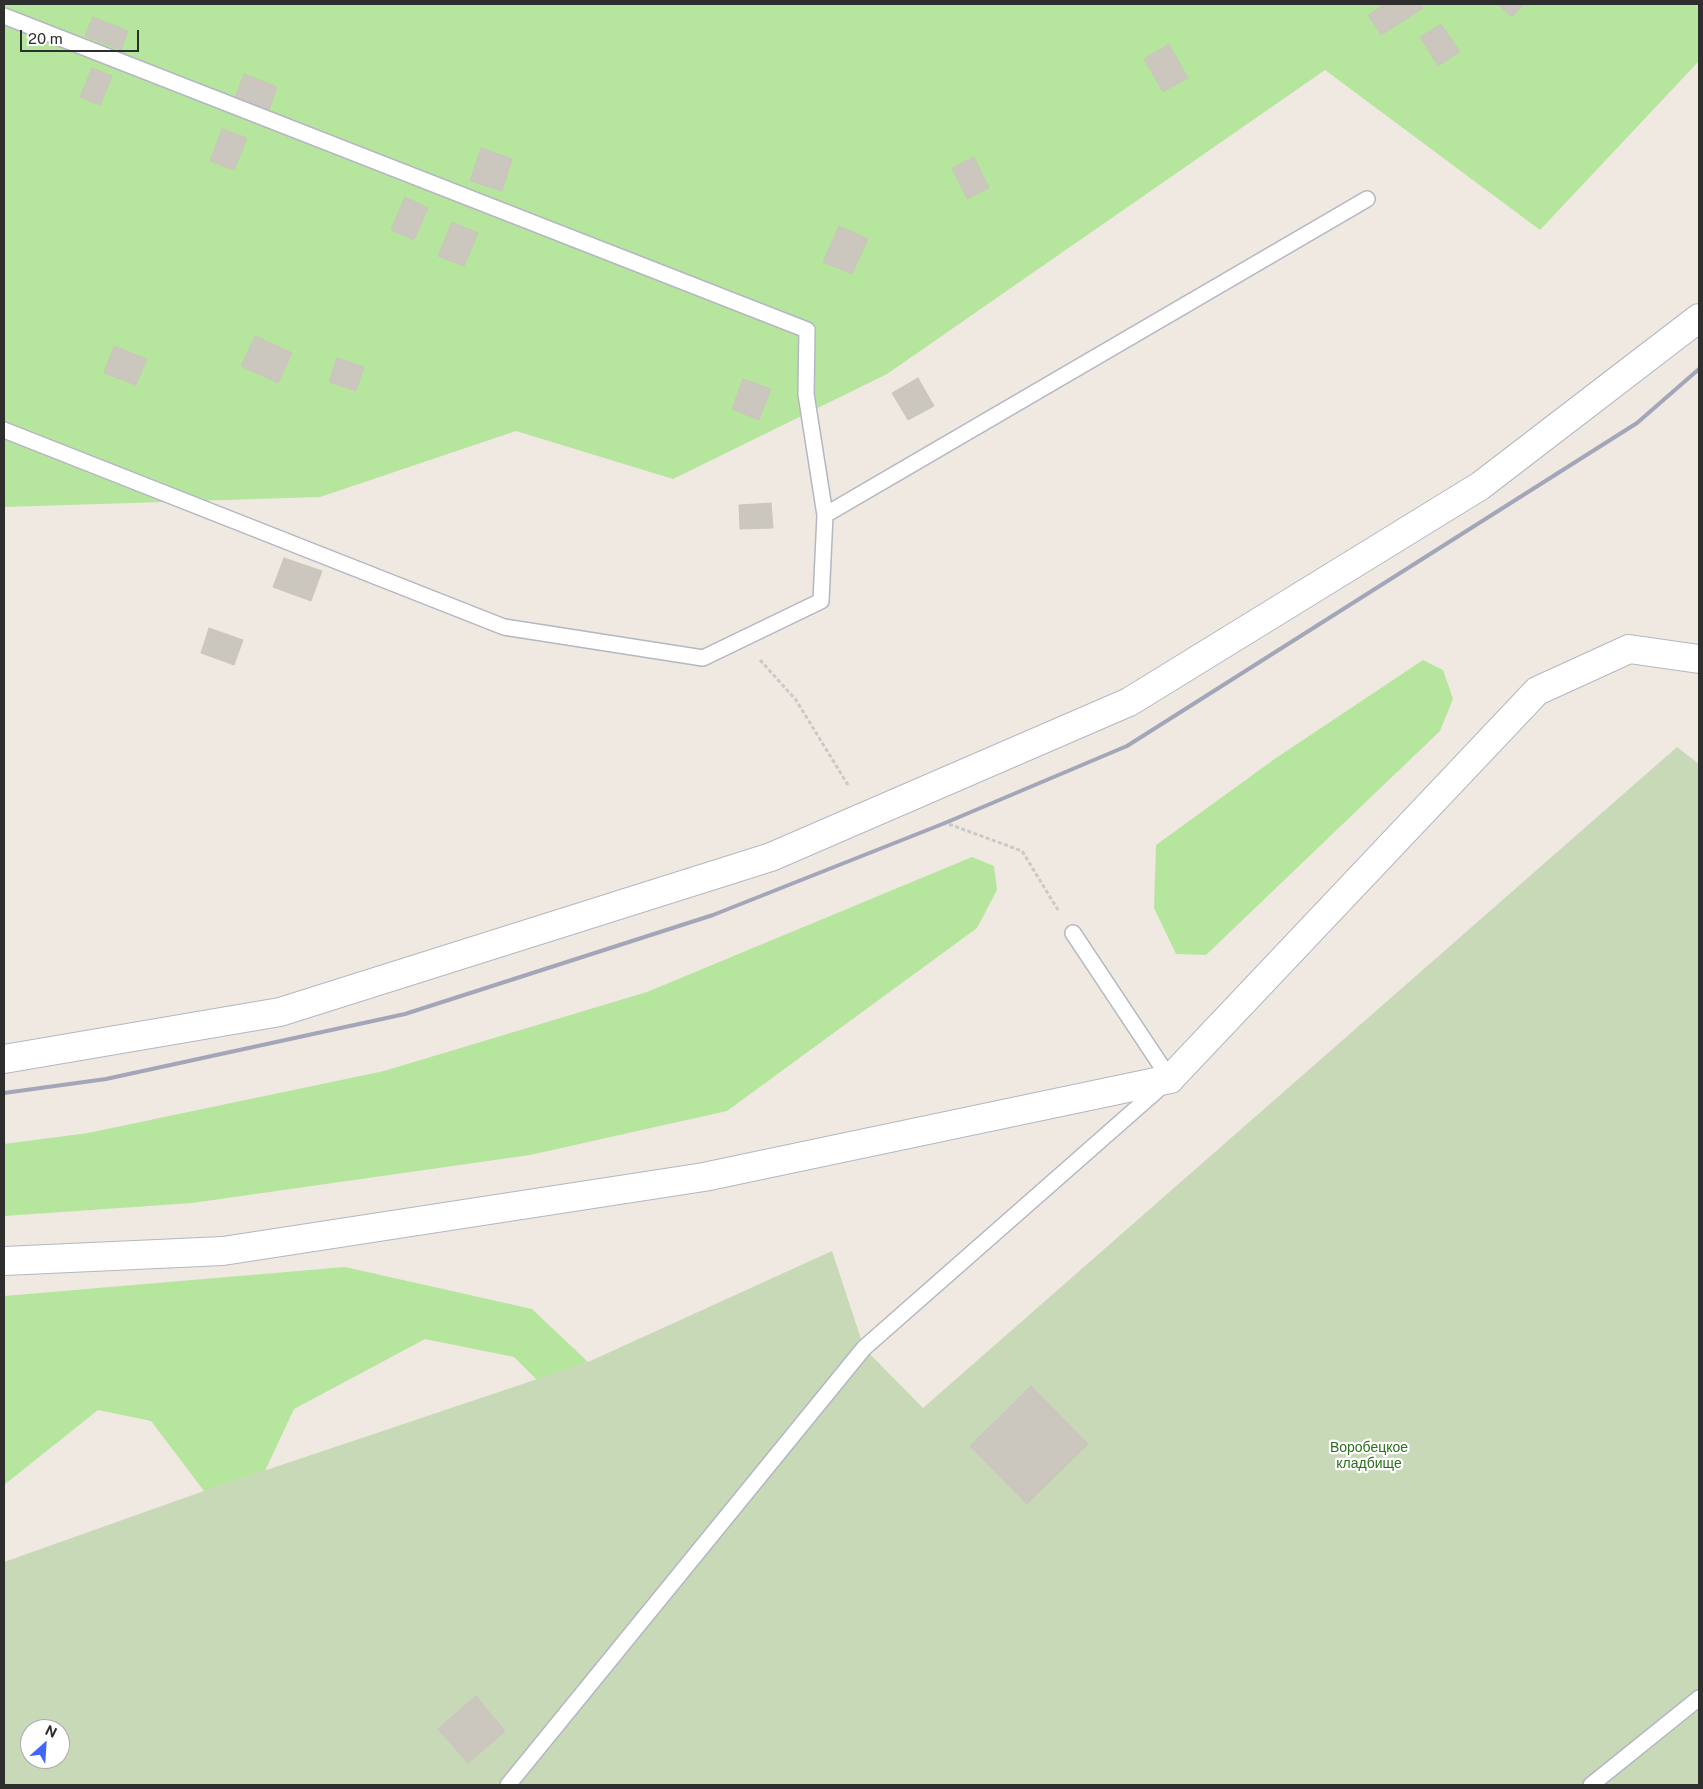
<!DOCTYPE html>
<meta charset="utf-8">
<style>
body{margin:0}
#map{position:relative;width:1703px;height:1789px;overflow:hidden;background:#efe9e1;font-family:"Public Sans",sans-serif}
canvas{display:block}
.frame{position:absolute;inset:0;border:5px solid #2e2e2e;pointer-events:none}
.north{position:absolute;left:20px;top:1719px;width:50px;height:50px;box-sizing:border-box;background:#fff;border:1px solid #ababab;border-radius:50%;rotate:26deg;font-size:14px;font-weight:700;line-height:20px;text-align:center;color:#2e2e2e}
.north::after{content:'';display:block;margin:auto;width:18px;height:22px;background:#4264fb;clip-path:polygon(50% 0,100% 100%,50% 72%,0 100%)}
.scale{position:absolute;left:20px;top:30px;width:119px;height:22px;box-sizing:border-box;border:2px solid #2e2e2e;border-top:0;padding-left:6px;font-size:15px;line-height:18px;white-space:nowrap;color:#2e2e2e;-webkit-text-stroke:4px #fff;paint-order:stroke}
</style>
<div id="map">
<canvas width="1703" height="1789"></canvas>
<div class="frame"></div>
<div class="north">N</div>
<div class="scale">20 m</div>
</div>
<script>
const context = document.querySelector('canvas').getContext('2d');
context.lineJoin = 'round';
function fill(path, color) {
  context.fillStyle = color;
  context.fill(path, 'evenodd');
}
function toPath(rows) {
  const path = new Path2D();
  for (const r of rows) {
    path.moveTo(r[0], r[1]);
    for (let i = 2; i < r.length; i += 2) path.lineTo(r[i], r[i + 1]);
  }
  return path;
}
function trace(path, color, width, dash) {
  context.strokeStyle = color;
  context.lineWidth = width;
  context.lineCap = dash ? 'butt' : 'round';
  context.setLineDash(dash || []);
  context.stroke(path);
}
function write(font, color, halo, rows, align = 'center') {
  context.font = font + ' "Public Sans",sans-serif';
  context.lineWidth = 4.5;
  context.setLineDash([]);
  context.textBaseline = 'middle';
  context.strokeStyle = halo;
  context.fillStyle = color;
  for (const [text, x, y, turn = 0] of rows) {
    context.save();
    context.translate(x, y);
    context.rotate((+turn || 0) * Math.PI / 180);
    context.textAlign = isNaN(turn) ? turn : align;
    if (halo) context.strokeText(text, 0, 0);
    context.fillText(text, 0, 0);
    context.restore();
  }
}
const green = toPath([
 [4,4,1699,4,1699,61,1540,230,1325,70,887,374,673,479,516,431,320,497,4,507],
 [1423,660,1443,670,1453,699,1440,731,1206,955,1176,954,1154,908,1156,845,1276,758],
 [972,857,994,866,997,890,977,928,727,1111,530,1155,192,1203,4,1216,4,1144,88,1133,384,1071,647,992],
 [345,1267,532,1309,588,1362,537,1380,514,1357,425,1339,294,1409,265,1471,204,1491,151,1421,98,1410,4,1485,4,1296]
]);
const cemetery = toPath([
 [1677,747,1699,764,1699,1785,4,1785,4,1562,204,1491,588,1362,832,1251,864,1348,923,1408],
 [30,1729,60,1729,60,1759,30,1759]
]);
const building = toPath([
 [1385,4,1420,4,1423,8,1381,35,1368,15,1385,4],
 [1498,4,1524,4,1512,17,1498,4],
 [93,17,128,31,121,50,85,36,93,17],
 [1441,24,1460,52,1438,66,1420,37,1441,24],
 [1169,44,1188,78,1163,92,1144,59,1169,44],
 [92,68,112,76,100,105,80,97,92,68],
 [244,74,277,87,269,110,235,98,244,74],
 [222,129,247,138,234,170,210,161,222,129],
 [481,148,512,159,502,191,470,181,481,148],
 [974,157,989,188,967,199,952,168,974,157],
 [405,197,428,208,414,240,391,230,405,197],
 [452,222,478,233,464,266,438,256,452,222],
 [839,226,868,239,852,274,823,262,839,226],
 [255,336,292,353,278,383,241,366,255,336],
 [114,346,147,359,136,385,104,373,114,346],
 [337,358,364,367,356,391,329,382,337,358],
 [918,378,934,406,908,420,892,393,918,378],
 [743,379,771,389,759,420,732,409,743,379],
 [771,503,773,528,740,529,739,505,771,503],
 [284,558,322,571,311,601,273,587,284,558],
 [209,628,243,640,234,665,201,653,209,628],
 [1031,1386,1088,1444,1027,1504,970,1446,1031,1386],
 [476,1696,505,1731,468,1763,438,1729,476,1696]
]);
const path = toPath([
 [760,660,796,700,848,785],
 [943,822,1022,851,1058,910]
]);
const lane = toPath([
 [4,16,807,330,806,394,825,515,821,601,703,658,504,627,4,430],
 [825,515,1367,199],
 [508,1785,864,1348,1170,1079,1073,933],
 [1591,1785,1699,1698]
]);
const street = toPath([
 [4,1059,280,1012,771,857,1129,702,1480,486,1699,318],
 [4,1261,223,1251,704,1177,1170,1079]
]);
const secondary = toPath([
 [1170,1079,1537,691,1629,649,1699,659]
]);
const rail = toPath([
 [4,1093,106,1079,405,1014,713,915,945,823,1127,746,1637,423,1699,369]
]);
const parkNames = [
 ["Воробецкое",1369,1448],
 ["кладбище",1369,1464]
];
fill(green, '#b6e59e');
fill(cemetery, '#c8d9b8');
fill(building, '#cbc7bf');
trace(building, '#cbc5ba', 1);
trace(lane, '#b4b7c1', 18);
trace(street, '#b4b7c1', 30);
trace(secondary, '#b4b7c1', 30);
trace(path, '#c9c9c9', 3, [4, 2.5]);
trace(lane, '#fff', 15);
trace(street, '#fff', 28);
trace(secondary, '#fff', 28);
trace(rail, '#a3a6b8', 4);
write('14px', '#2c6e1b', '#fff', parkNames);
</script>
